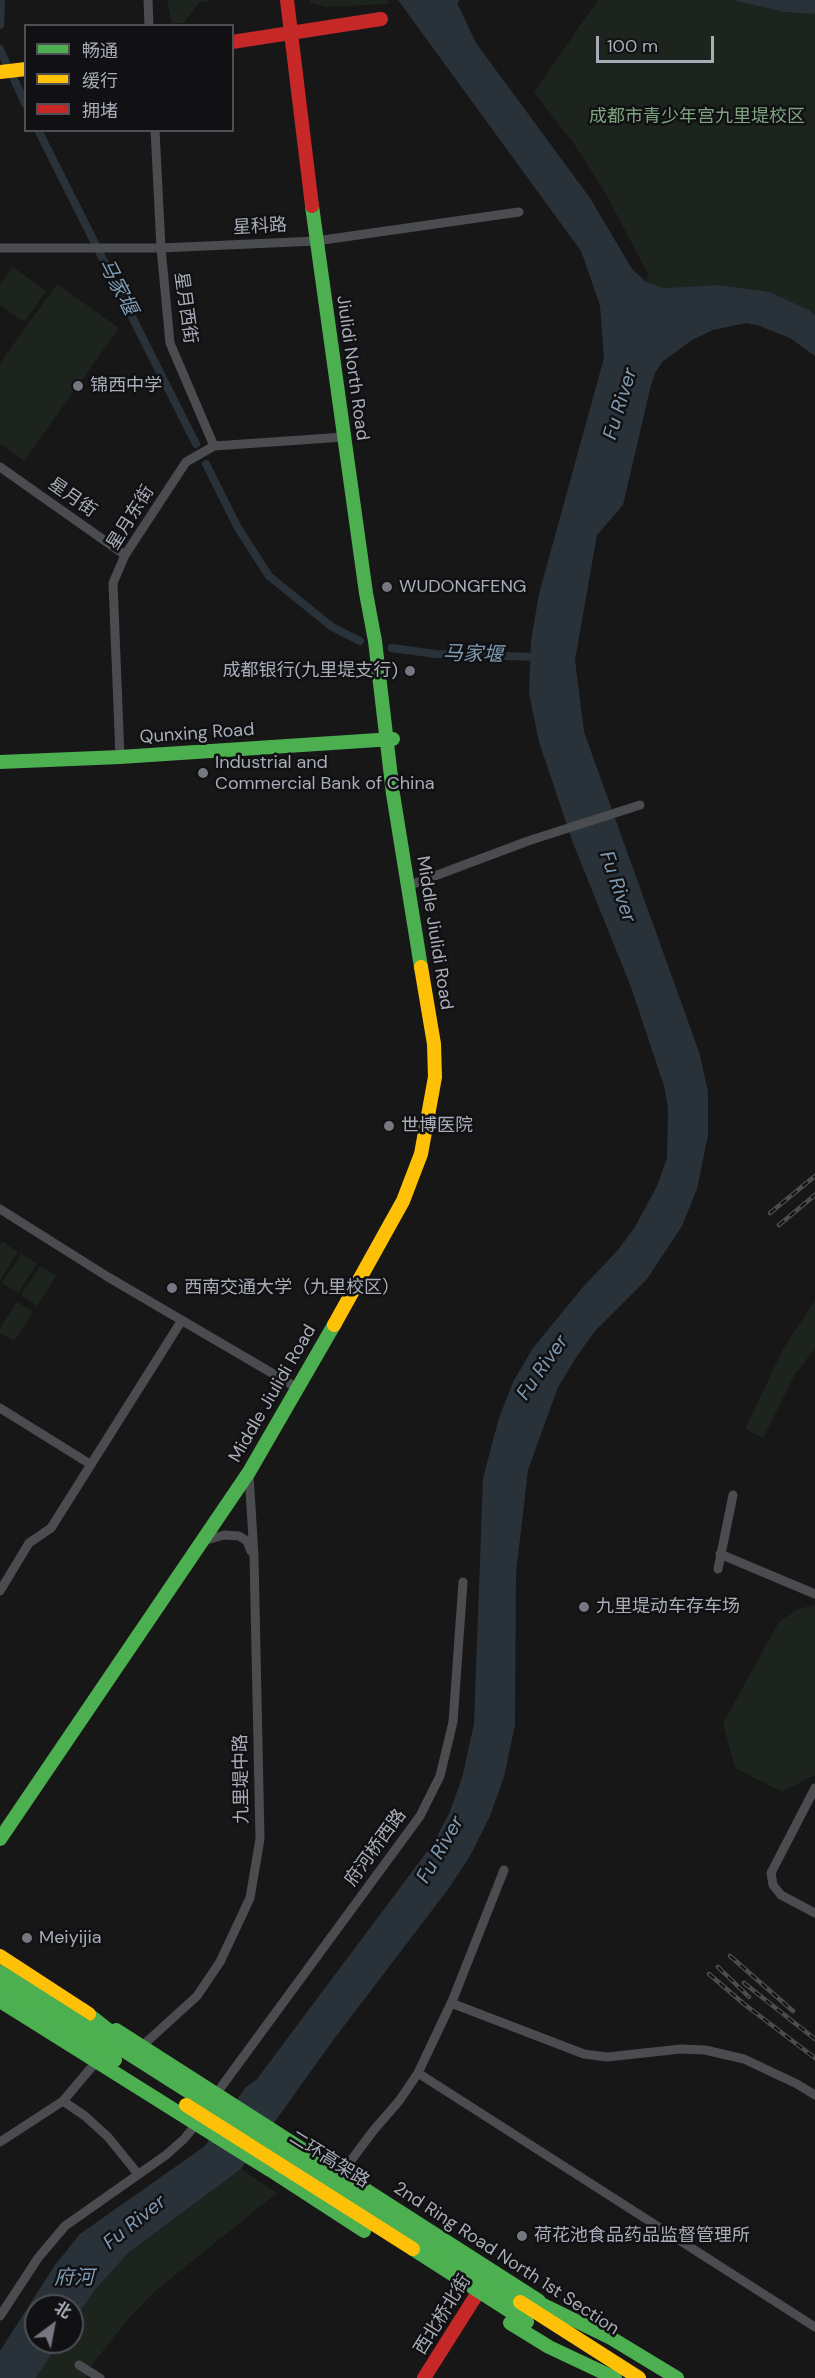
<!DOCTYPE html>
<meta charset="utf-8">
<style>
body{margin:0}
#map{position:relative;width:815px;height:2378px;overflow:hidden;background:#171717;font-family:"DM Sans","Noto Sans SC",sans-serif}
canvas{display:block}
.legend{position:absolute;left:24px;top:24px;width:210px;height:108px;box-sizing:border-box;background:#111113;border:2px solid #4d4f55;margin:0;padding:8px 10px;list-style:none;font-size:18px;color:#a8adb8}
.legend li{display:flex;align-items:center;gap:12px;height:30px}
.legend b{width:30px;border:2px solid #4d4f55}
.north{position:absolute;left:24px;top:2294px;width:60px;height:60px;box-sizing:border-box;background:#111113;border:2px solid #4d4f55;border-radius:50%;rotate:32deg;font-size:16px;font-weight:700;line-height:24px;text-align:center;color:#a8adb8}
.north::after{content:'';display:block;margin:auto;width:21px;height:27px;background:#757880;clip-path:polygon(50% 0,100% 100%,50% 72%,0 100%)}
.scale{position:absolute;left:596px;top:36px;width:118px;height:27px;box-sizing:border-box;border:3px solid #a8adb8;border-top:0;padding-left:8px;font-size:18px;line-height:21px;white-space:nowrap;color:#a8adb8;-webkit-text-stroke:4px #111113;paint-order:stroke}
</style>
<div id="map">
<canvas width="815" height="2378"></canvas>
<ul class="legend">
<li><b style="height:8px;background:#4caf50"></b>畅通</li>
<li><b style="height:8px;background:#ffc107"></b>缓行</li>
<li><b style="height:8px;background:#c62828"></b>拥堵</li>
</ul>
<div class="north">北</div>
<div class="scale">100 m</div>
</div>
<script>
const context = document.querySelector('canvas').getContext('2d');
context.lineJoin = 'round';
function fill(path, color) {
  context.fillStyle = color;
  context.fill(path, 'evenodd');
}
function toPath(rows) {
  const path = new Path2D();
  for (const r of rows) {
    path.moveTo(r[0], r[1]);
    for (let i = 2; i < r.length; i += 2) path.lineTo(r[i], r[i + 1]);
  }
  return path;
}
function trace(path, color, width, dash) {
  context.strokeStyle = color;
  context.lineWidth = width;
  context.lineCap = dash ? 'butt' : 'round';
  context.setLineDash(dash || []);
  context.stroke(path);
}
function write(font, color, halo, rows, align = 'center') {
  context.font = font + ' "DM Sans","Noto Sans SC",sans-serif';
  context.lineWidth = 5;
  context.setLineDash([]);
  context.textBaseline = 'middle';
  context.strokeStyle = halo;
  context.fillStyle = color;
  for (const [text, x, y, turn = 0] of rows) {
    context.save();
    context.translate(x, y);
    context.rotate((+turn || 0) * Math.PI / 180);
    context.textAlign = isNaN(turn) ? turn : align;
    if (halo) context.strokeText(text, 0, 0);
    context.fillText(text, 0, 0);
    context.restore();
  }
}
const green = toPath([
 [167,0,215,0,199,2,184,23,172,23],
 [309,0,387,0,390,4,327,7,310,3],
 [598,0,733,0,784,12,815,14,815,315,809,310,770,292,719,285,663,288,646,282,648,274,605,192,574,144,534,92],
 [13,267,46,291,24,322,0,305,0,285],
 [57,284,119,328,24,461,0,444,0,363],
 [2,1241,18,1252,0,1280,0,1245],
 [21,1254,37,1264,18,1293,2,1283],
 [40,1266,56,1276,37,1306,21,1295],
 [815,1301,815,1348,794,1376,763,1438,745,1429,783,1349],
 [17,1302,33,1312,14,1341,0,1333,0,1328],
 [815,1605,815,1775,782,1792,735,1768,723,1723,779,1622,798,1609],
 [241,2169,277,2193,154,2292,128,2319,94,2362,86,2378,36,2378,59,2342,72,2342,72,2323,95,2290,128,2253]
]);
const water = toPath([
 [398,0,460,0,457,3,476,43,590,198,632,269,646,282,663,288,719,285,770,292,809,310,815,315,815,356,790,338,760,326,747,323,713,330,692,340,662,362,655,373,650,389,623,505,597,535,575,660,584,732,699,1052,708,1091,708,1135,697,1189,682,1226,647,1279,595,1331,577,1356,558,1387,528,1470,516,1573,515,1725,504,1777,490,1816,470,1856,449,1888,331,2043,241,2169,128,2253,95,2290,72,2323,72,2306,36,2306,36,2342,59,2342,36,2378,0,2378,0,2351,55,2265,80,2234,205,2146,245,2088,257,2079,432,1845,449,1814,462,1778,474,1724,483,1478,499,1418,513,1382,533,1348,583,1287,618,1250,635,1227,657,1186,667,1158,668,1108,664,1086,631,987,573,843,539,742,529,693,531,641,539,594,604,358,600,305,581,251],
 [733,0,815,0,815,14,784,12]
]);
const canal = toPath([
 [0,25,1,0],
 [0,49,6,63],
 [12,75,26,105],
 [38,130,196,444],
 [206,464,238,528,269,576,332,627,360,641],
 [392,648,435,654,538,657]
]);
const street = toPath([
 [148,0,149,26],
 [155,130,161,248,170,343,214,446],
 [0,248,161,248,316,241,519,212],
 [0,467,125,555],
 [120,757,113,583,125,555,186,462,214,446,344,437],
 [408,886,528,841,640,805],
 [0,1209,108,1277,299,1389],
 [0,1408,90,1464],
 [203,1541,224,1535,239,1536,247,1541,251,1551],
 [720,1554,815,1594],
 [718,1569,733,1495],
 [0,1591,29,1543,51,1528,182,1320],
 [815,1788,771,1873,773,1885,781,1895,815,1913],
 [451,2003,584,2054,607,2057,681,2049,705,2050,744,2059,797,2084,815,2095],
 [141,2047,197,1996,220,1962,250,1898,260,1839,254,1556,249,1474],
 [418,2073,815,2327],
 [216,2094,420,1816,440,1776,453,1722,463,1582],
 [63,2101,85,2116,108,2137,138,2174],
 [0,2142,63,2101,96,2062],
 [341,2174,373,2131,399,2101,418,2073,453,1999,504,1870],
 [0,2316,38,2258,65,2226,166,2155,184,2139,197,2123],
 [79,2365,100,2378]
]);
const fast = toPath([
 [312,206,366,593,375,641,393,794,421,967],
 [0,762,120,757,393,739],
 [0,1839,249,1472,334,1325],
 [0,2001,270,2170],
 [83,2010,121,2040],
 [116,2030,539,2301],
 [264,2166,364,2231]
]);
const slow = toPath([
 [0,72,26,69],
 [334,1325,403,1201,421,1154,435,1077,434,1044,421,967],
 [0,1956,89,2014]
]);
const jam = toPath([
 [287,0,312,206],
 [232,42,381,19],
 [424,2378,484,2283]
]);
const rail = toPath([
 [770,1213,815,1176],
 [779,1225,815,1195],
 [730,1956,793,2011],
 [718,1967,749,1997],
 [709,1974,744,2004,815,2058],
 [744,1983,815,2039]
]);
const fastBridge = toPath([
 [0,1972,520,2302],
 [0,1987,115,2060],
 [413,2249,527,2322],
 [531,2299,611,2338,677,2378],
 [510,2323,549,2347,615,2378]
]);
const slowBridge = toPath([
 [186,2105,413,2249],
 [520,2302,639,2378]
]);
const markers = [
 [78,386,6,"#757880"],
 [387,587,6,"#757880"],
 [410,671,6,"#757880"],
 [203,773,6,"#757880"],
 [389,1126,6,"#757880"],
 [172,1288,6,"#757880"],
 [584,1607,6,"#757880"],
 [27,1938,6,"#757880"],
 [522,2236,6,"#757880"]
];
const parkNames = [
 ["成都市青少年宫九里堤校区",697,117]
];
const streetNames = [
 ["星科路",260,227,-3],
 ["星月西街",185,308,82],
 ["Jiulidi North Road",352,368,82],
 ["星月街",72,498,35],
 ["星月东街",131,518,-58],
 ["Qunxing Road",197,734,-4],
 ["Middle Jiulidi Road",434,933,81],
 ["Middle Jiulidi Road",273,1394,-60],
 ["九里堤中路",242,1779,-91],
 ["府河桥西路",376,1848,-54],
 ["二环高架路",329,2160,32],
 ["2nd Ring Road North 1st Section",506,2259,33],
 ["西北桥北街",443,2315,-58]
];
const poiNames = [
 ["锦西中学",90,386],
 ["WUDONGFENG",399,587],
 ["成都银行(九里堤支行)",398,671,"right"],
 ["Industrial and",215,763],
 ["Commercial Bank of China",215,784],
 ["世博医院",401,1126],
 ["西南交通大学（九里校区）",184,1288],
 ["九里堤动车存车场",596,1607],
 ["Meiyijia",39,1938],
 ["荷花池食品药品监督管理所",534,2236]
];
const waterNames = [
 ["马家堰",117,287,63],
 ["Fu River",621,404,-73],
 ["马家堰",473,655,2],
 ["Fu River",617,887,71],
 ["Fu River",543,1368,-55],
 ["Fu River",441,1850,-60],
 ["Fu River",135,2223,-39],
 ["府河",74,2279]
];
fill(green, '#1d241e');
fill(water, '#2a3239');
trace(canal, '#2a3239', 8);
trace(street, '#4b4c50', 9);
trace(fast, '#4caf50', 14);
trace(slow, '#ffc107', 14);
trace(jam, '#c62828', 14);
trace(rail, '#4b4c4f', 4.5);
trace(rail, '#111113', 2, [7]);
trace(fastBridge, '#4caf50', 14);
trace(slowBridge, '#ffc107', 14);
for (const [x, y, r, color] of markers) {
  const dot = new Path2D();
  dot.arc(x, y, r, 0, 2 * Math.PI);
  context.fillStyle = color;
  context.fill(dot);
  trace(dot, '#111113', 2);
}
write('18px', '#7fa381', '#111113', parkNames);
write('18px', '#a8adb8', '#111113', streetNames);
write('18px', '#a8adb8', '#111113', poiNames, 'left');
write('italic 20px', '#7f9bb3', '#111113', waterNames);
</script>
